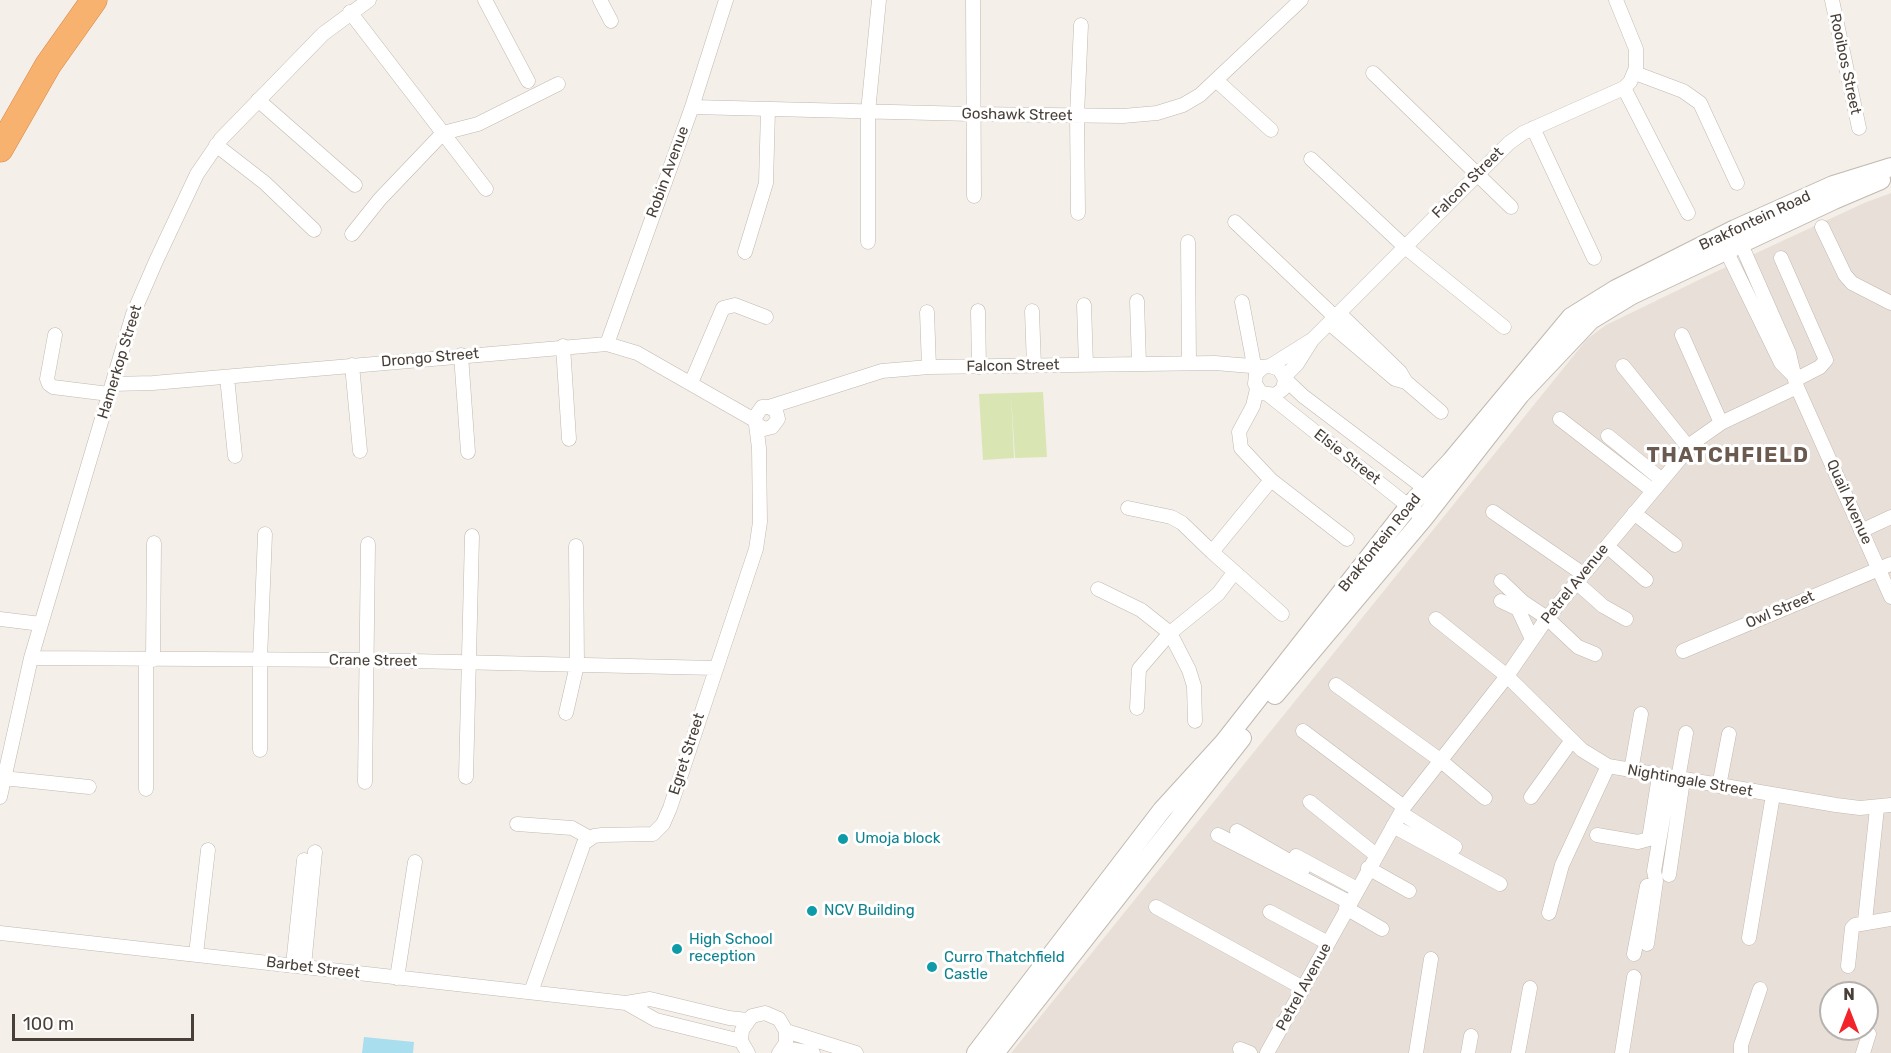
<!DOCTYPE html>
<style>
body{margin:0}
#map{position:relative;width:1891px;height:1053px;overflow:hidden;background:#f4efe9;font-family:Rubik,sans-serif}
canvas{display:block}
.north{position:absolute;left:1819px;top:981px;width:60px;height:60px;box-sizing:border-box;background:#fff;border:2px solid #b6b2af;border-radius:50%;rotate:0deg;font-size:16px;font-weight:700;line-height:24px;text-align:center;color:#483f38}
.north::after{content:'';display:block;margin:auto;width:21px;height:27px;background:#f22329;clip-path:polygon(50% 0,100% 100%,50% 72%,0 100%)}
.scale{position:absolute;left:12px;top:1014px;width:182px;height:27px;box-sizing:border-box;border:3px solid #483f38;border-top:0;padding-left:8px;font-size:18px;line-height:21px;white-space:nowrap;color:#483f38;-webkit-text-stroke:4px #fff;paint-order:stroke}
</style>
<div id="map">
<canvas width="1891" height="1053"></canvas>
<div class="north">N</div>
<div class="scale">100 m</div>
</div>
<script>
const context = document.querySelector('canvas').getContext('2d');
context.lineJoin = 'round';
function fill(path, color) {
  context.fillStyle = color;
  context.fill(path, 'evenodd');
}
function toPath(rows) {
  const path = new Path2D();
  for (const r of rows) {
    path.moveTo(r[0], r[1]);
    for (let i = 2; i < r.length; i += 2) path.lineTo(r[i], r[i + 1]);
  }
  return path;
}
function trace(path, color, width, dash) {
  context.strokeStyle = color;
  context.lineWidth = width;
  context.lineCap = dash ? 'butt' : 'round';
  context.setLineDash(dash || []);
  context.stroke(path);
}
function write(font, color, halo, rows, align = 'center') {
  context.font = font + ' Rubik,sans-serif';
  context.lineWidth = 6;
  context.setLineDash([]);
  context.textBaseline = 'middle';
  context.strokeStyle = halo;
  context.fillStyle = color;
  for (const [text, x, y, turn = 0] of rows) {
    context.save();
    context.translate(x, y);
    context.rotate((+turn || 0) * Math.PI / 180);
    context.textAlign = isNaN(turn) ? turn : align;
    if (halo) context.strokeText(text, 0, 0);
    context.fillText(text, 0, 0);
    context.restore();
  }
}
const residential = toPath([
 [1891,193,1891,1053,1011,1053,1587,339,1606,325,1711,274,1864,203],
 [1831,993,1867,993,1867,1029,1831,1029]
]);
const green = toPath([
 [1043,392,1047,457,1015,458,1011,394,1014,458,983,460,979,394]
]);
const water = toPath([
 [364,1037,414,1042,413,1053,362,1053]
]);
const minor = toPath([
 [485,0,528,81],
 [600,0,611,21],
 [973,0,974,196],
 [1832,0,1859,128],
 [350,12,486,189],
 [1373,73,1511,207],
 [1635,73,1683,91,1700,103,1737,183],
 [1217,81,1271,130],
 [1624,88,1688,213],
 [258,100,355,185],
 [692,107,972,114,1123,116,1157,113,1183,105,1200,95,1301,0],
 [1533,128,1594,258],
 [216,145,265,183,314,230],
 [1311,159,1405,247,1504,327],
 [1078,213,1077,115,1081,25],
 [1235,222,1335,317],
 [1822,227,1845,275,1852,283,1891,303],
 [352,234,380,199,443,133,478,124,558,84],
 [1737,235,1789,353,1797,387,1891,597],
 [868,242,868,112,879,0],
 [1188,242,1189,363],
 [1722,242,1781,363,1793,375],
 [745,252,766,183,768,110],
 [1781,258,1826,360,1820,367,1795,380],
 [1137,301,1139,364],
 [1242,302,1254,365],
 [1084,305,1086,365],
 [978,311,979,367],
 [1032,311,1034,366],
 [927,312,929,367],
 [1339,313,1400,372,1406,382,1441,412],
 [1329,323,1395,379,1406,382],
 [55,335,47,379,49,384,53,387,109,394],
 [1682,335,1721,423],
 [607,344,692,107,726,0],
 [563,346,569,439],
 [461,355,468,452],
 [352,365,360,451],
 [1270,366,1310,341],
 [1623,366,1689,448],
 [227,377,235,456],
 [1284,377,1297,364,1312,340,1509,143,1523,133,1624,88,1630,82,1636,68,1636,49,1616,0],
 [1285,379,1283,389,1275,395,1261,393,1255,384,1256,374,1263,367,1270,366,1279,369,1285,379,1303,396,1431,493],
 [691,383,723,308,735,305,766,317],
 [112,384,153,383,607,344,637,353,756,421],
 [1257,389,1253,406,1239,432,1241,448,1271,480,1347,539],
 [1270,396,1416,512],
 [769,407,882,371,929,367,1215,363,1263,367],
 [1560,419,1653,491],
 [1608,436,1662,480],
 [1271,480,1212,552,1282,614],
 [1128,508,1171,517,1182,523,1212,552],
 [1493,512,1583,574],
 [1634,513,1675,545],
 [1861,531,1891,517],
 [1607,546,1646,580],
 [1501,581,1523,602,1547,618,1578,647,1595,654],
 [1576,582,1603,606,1626,619],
 [1098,589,1141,610,1170,633,1189,670,1194,686,1195,721],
 [1501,601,1518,609,1532,639],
 [0,619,41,624],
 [1436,619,1507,676,1582,750,1608,766,1836,805,1860,808,1891,805],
 [1683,651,1891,564],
 [31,658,368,660,716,668],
 [153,660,154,543],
 [1336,685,1440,760,1485,798],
 [1137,708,1139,669,1170,633,1218,594,1233,574],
 [566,713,577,665,576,546],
 [1303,731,1404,807],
 [260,750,260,659,265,534],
 [1631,771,1641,714],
 [466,777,472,536],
 [3,778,89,787],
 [1678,779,1686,733],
 [365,782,368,544],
 [1719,786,1729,734],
 [146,789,146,659],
 [0,797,31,658,133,314,156,261,197,174,221,139,323,34,369,0],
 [1531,797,1572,740],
 [1310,802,1376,855],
 [1401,813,1455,847],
 [517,824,572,828,590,838],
 [1393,826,1500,884],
 [1237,831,1303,869],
 [1218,835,1349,902],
 [1597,835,1638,842,1649,839,1659,776],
 [1296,856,1357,889],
 [1368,868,1409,891],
 [1669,875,1683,780],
 [1156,907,1303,988],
 [1346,908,1382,929],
 [1270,912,1328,943],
 [1549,913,1562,865,1608,766],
 [1865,921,1877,808],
 [0,933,626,1003,650,999,729,1018,747,1020],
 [1749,938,1773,795],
 [1647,944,1656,881,1654,871,1670,778],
 [196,954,208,850],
 [1634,954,1647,886],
 [293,965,304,860],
 [304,966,315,852],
 [1848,966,1852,928,1855,925,1891,919],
 [397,978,415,862],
 [531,992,584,843,594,836,602,835,653,834,663,824,670,808,756,549,760,522,759,448,755,417,762,407,769,407,776,411,778,419,772,427,764,429,758,425],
 [626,1003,656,1020,741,1041],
 [786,1031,856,1053],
 [784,1048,813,1053],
 [1240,1049,1250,1053],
 [748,1053,741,1041,742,1030,752,1016,765,1013,779,1019,786,1031,786,1043,779,1053],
 [1267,1053,1404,807,1507,676,1547,618,1694,442,1721,423,1797,387],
 [1416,1053,1431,959],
 [1468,1053,1471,1036],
 [1518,1053,1530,988],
 [1622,1053,1634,977],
 [1741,1053,1741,1045,1760,989],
 [1863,1053,1869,1034]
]);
const tertiary = toPath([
 [1275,695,1424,518,1520,395,1591,320,1632,295,1834,200,1881,180],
 [976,1053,1162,810,1224,742,1409,506,1451,461,1571,317,1616,289,1735,229,1833,185,1891,167],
 [995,1053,1242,738]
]);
const motorway = toPath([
 [0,149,48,65,94,0]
]);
const markers = [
 [843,839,6,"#0f9aa8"],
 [812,911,6,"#0f9aa8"],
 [677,949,6,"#0f9aa8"],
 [932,967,6,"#0f9aa8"]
];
const streetNames = [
 ["Rooibos Street",1845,64,78],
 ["Goshawk Street",1017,115,1],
 ["Robin Avenue",668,172,-70],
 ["Falcon Street",1468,183,-45],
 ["Brakfontein Road",1755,221,-25],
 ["Drongo Street",430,358,-5],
 ["Hamerkop Street",120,362,-73],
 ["Falcon Street",1013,366,-1],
 ["Elsie Street",1347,457,38],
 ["Quail Avenue",1849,502,66],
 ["Brakfontein Road",1380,543,-51],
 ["Petrel Avenue",1575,584,-51],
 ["Owl Street",1780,610,-23],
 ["Crane Street",373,661,1],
 ["Egret Street",687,754,-72],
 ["Nightingale Street",1690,781,10],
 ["Barbet Street",313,968,7],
 ["Petrel Avenue",1304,987,-61]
];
const cultureNames = [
 ["Umoja block",855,839],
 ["NCV Building",824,911],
 ["High School",689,940],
 ["reception",689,957],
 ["Curro Thatchfield",944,958],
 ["Castle",944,975]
];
const districtNames = [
 ["THATCHFIELD",1728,456]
];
fill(residential, '#e8e0d8');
fill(green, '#d9e6b4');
fill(water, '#a8deee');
trace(minor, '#c2b8af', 15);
trace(tertiary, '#c2b8af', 20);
trace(motorway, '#d88440', 27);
trace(minor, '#fff', 14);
trace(tertiary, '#fff', 18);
trace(motorway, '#f8b270', 26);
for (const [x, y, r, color] of markers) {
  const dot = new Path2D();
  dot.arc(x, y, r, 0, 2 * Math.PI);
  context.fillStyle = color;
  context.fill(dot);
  trace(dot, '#fff', 2);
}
write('15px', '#483f38', '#fff', streetNames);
write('15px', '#0d838f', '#fff', cultureNames, 'left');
context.letterSpacing = '1.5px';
write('bold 21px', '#6a5a4f', '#fff', districtNames);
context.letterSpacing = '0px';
</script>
